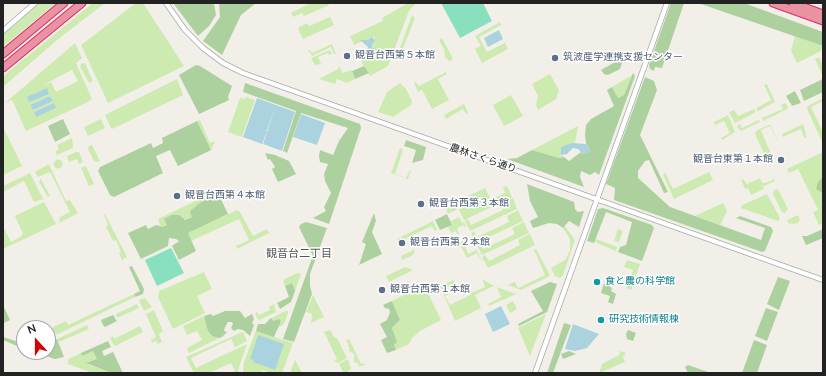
<!DOCTYPE html>
<meta charset="utf-8">
<style>
body{margin:0}
#map{position:relative;width:826px;height:376px;overflow:hidden;background:#f2efe9;font-family:"Nunito Sans",sans-serif}
canvas{display:block}
.frame{position:absolute;inset:0;border:4px solid #222;pointer-events:none}
.north{position:absolute;left:16px;top:320px;width:40px;height:40px;box-sizing:border-box;background:#fff;border:1px solid #a7a7a7;border-radius:50%;rotate:339deg;font-size:11px;font-weight:700;line-height:16px;text-align:center;color:#222}
.north::after{content:'';display:block;margin:auto;width:14px;height:18px;background:#d40000;clip-path:polygon(50% 0,100% 100%,50% 72%,0 100%)}
</style>
<div id="map">
<canvas width="826" height="376"></canvas>
<div class="frame"></div>
<div class="north">N</div>
</div>
<script>
const context = document.querySelector('canvas').getContext('2d');
context.lineJoin = 'round';
function fill(path, color) {
  context.fillStyle = color;
  context.fill(path, 'evenodd');
}
function toPath(rows) {
  const path = new Path2D();
  for (const r of rows) {
    if (r.length === 3) {
      path.moveTo(r[0] + r[2], r[1]);
      path.arc(r[0], r[1], r[2], 0, 2 * Math.PI);
      continue;
    }
    path.moveTo(r[0], r[1]);
    for (let i = 2; i < r.length; i += 2) path.lineTo(r[i], r[i + 1]);
  }
  return path;
}
function trace(path, color, width, dash) {
  context.strokeStyle = color;
  context.lineWidth = width;
  context.lineCap = dash ? 'butt' : 'round';
  context.setLineDash(dash || []);
  context.stroke(path);
}
function write(font, color, halo, rows, align = 'center') {
  context.font = font + ' "Nunito Sans","Noto Sans JP",sans-serif';
  context.lineWidth = 3;
  context.setLineDash([]);
  context.textBaseline = 'middle';
  context.strokeStyle = halo;
  context.fillStyle = color;
  for (const [text, x, y, turn = 0] of rows) {
    context.save();
    context.translate(x, y);
    context.rotate((+turn || 0) * Math.PI / 180);
    context.textAlign = isNaN(turn) ? turn : align;
    if (halo) context.strokeText(text, 0, 0);
    context.fillText(text, 0, 0);
    context.restore();
  }
}
const grass = toPath([
 [39,3,56,3,3,47,3,34],
 [93,3,105,3,57,40,3,87,3,77,8,72],
 [136,3,143,3,184,66,108,103,81,45],
 [311,3,328,3,329,5,304,16,302,13,293,17,291,13],
 [408,3,416,3,409,11,388,66,370,76,361,61,364,59,367,61,369,59,375,38,374,37,365,41,361,40,361,42,354,45,350,36,383,21,382,18],
 [412,15,415,18,400,56,398,53],
 [330,17,334,25,303,39,298,29,299,27,307,23,309,26],
 [500,22,501,25,479,37,487,52,505,43,508,49,482,63,475,49,481,46,475,36],
 [795,36,822,46,821,51,797,63,791,51],
 [442,38,453,59,449,61,445,57,444,49,439,40],
 [75,43,82,58,76,63,92,99,88,102,26,131,12,100,5,103],
 [72,70,78,81,56,92,51,82,43,85],
 [47,89,49,93,27,98],
 [50,96,53,101,33,110,30,105],
 [54,103,36,117,34,112],
 [332,44,336,54,334,54,331,47,312,56,308,50,310,50,312,53],
 [330,50,332,54,329,55,328,53,318,57,321,64,315,65,311,58],
 [819,57,823,65,823,77,815,59],
 [82,63,85,63,93,81,89,83,80,66],
 [339,66,343,73,351,70,355,79,347,83,337,79,335,84,319,79,338,69],
 [446,72,447,74,438,79,449,100,432,109,422,90,418,92,414,83,416,82,419,86],
 [550,74,559,90,556,99,538,110,536,105,538,96,532,84],
 [632,75,624,95,618,98,612,87],
 [177,79,183,95,112,129,111,128,105,115],
 [400,83,406,89,412,101,411,105,393,117,378,112,387,92],
 [767,84,775,102,758,111,756,108,771,100,764,85],
 [511,95,523,116,504,126,493,105],
 [246,97,255,100,242,137,228,132,240,98,245,99],
 [823,98,823,101,811,107,823,132,823,144,807,109,808,106],
 [785,103,788,106,787,109,763,121,762,118,783,109,781,105],
 [464,104,468,113,466,114,463,109,446,119,444,115],
 [754,109,756,112,735,123,729,112,734,110,738,116],
 [728,115,735,132,722,140,721,138,730,133,724,121,715,125,714,122],
 [101,119,105,128,88,136,84,127],
 [200,120,210,143,215,141,211,150,197,121],
 [759,120,760,122,741,131,737,127,740,124,742,128],
 [803,124,807,137,804,138,801,129,783,137,782,134],
 [769,125,771,126,778,141,770,126,761,130,771,154,767,156,765,156,755,134,757,130],
 [578,126,575,143,572,143,561,155,564,157,559,158,532,150],
 [3,127,22,166,3,175],
 [72,138,73,148,57,155,55,152,59,149,57,145],
 [92,145,100,161,97,162,94,161,88,149,89,146],
 [400,148,403,150,395,174,406,178,410,170,411,170,408,179,391,173],
 [76,152,79,152,83,162,79,164,77,159,69,162,67,156],
 [823,152,823,223,819,225,813,212,818,210,798,169,789,173,787,169],
 [58,164,4.5],
 [49,164,66,201,70,200,78,213,59,223,60,217,70,212,50,172,38,177,35,172],
 [86,166,94,184,89,186,81,168],
 [665,172,673,189,709,172,713,180,674,199,663,175],
 [30,173,43,199,34,202,24,181,3,192,3,186],
 [773,177,775,181,764,186,762,183,764,189,751,195,748,188,745,189,741,180,743,179,747,184,760,178,762,183,765,183,773,180],
 [41,179,50,196,48,197,39,182],
 [507,186,512,197,495,205,492,199,505,193,503,187],
 [485,188,494,206,464,220,454,199,458,197,459,200],
 [777,189,779,191,788,209,785,213,782,212,773,194,774,190],
 [216,191,218,193,210,197,192,217,167,225,163,228,161,227,158,219],
 [767,194,780,218,778,221,741,208,742,205],
 [513,198,517,209,470,231,465,221,468,219,471,225,503,210,501,204],
 [453,199,458,209,448,214,446,208,451,206,449,201],
 [44,202,56,224,3,249,3,226,11,242,20,237,23,234,15,216],
 [723,203,727,211,720,225,695,216],
 [237,210,240,212,253,236,267,229,269,233,237,249,236,246,249,240,239,219,191,241,188,233],
 [518,210,523,221,476,243,471,233,474,231,477,237,509,222,507,216],
 [105,214,127,257,122,260,119,253,121,252,116,240,113,241,106,227,108,225,104,215],
 [798,215,800,220,797,223,793,224,788,223,787,220],
 [459,217,462,223,464,222,466,226,464,227,463,225,457,228,459,234,457,234,456,231,451,233,448,227,452,225,451,221],
 [433,221,437,230,435,231,432,226,398,242,397,239],
 [524,222,529,233,482,255,477,245,480,243,483,249,515,234,512,228],
 [565,226,575,240,563,275,560,278,555,276,551,268,565,260,570,251,570,239,563,228],
 [618,229,623,231,619,242,614,241],
 [530,234,535,245,488,268,482,257,485,255,489,261,520,245,518,240],
 [596,239,617,247,616,251,595,242],
 [463,241,468,254,477,250,483,263,477,253,467,258,459,243],
 [415,249,413,255,402,260,401,256],
 [536,249,550,275,548,277,521,290,508,285,515,282,518,288,545,275,534,250],
 [627,260,640,264,631,290,626,288,633,270,624,267],
 [405,267,413,270,389,282,386,276],
 [204,272,212,289,197,296,205,313,173,329,158,297,159,291],
 [297,273,301,274,295,291,292,283,285,286,283,280],
 [482,279,494,286,475,295,481,308,455,321,443,293,449,291,450,293,445,296,450,305,470,295,469,291,471,293,485,287],
 [454,280,455,284,442,290,437,283,439,282,441,285],
 [424,285,441,320,420,331,412,338,409,344,396,350,394,345,397,342,392,328,400,320,392,301],
 [497,287,516,294,489,306,488,304,501,297],
 [134,294,135,297,58,334,56,334,52,330,53,327,66,321,68,325],
 [313,295,324,317,311,323,312,314,306,312],
 [145,298,152,307,144,311,139,300],
 [513,301,517,309,510,313,506,305],
 [137,304,139,308,117,318,116,314],
 [274,304,276,312,259,320,257,318,255,313,257,312,259,315,270,310,269,307],
 [154,310,163,331,159,334,162,342,158,344,156,341,152,343,151,340,156,337,146,314],
 [285,311,288,311,288,313,284,324,278,328,281,321,274,321,272,318],
 [546,314,530,356,518,328],
 [204,316,212,336,219,338,189,353,187,348,202,340,197,331,187,335,183,326],
 [87,325,89,329,59,342,57,339],
 [140,326,143,332,115,346,113,344,110,338,113,336,114,339],
 [330,330,334,337,337,338,347,358,338,363,334,361,337,359,324,332],
 [256,331,293,343,282,373,271,373,262,370,261,373,243,372,244,362],
 [243,332,247,341,235,347,231,339,191,358,196,368,247,344,238,370,240,373,231,373,235,371,231,363,209,373,194,373,186,357],
 [349,339,361,364,364,363,365,365,356,367,359,366,357,362,354,363,354,354,348,350,350,349,346,340],
 [93,351,97,359,87,364,111,373,93,373,68,364,68,359,81,353,83,355],
 [620,351,626,353,623,357,625,362,599,373,602,364,619,355],
 [348,359,351,369,347,372,343,372,339,364],
 [295,360,302,373,290,373]
]);
const forest = toPath([
 [173,3,214,3,216,15,209,26,198,36],
 [219,3,256,3,241,15,222,55,203,41,220,17],
 [671,3,684,3,662,68,655,67,654,71,650,69,649,65],
 [698,3,744,3,823,32,823,46],
 [624,57,620,69,608,75,604,74,601,70],
 [196,65,200,66,232,86,228,97,229,100,199,114,179,75],
 [364,66,369,73,355,79,352,71],
 [633,73,635,76,599,175,595,172,590,175,581,171,580,177,584,187,507,159,517,158,532,150,559,158,564,157,569,161,581,152,583,154,589,148,586,144,585,135,586,125,591,119,614,106,607,90,612,87,618,98,624,95],
 [645,77,654,81,657,90,640,135,668,192,664,193,649,160,645,161,638,171,638,178,670,207,761,240,765,228,736,218,740,216,771,227,773,231,765,251,762,252,614,200,615,188,606,184],
 [823,79,823,92,804,101,800,90],
 [245,83,360,124,361,128,329,224,313,218,326,211,324,207,331,193,325,181,324,174,328,164,320,162,319,156,320,150,333,155,339,141,348,128,301,113,287,153,283,151,296,111,243,92],
 [795,91,801,103,792,106,786,96],
 [63,119,70,134,55,142,48,126],
 [197,121,211,150,178,166,170,150,156,156,163,173,114,197,110,195,98,171,100,167,151,143,153,148,163,143,162,138],
 [406,140,426,147,423,160,412,163,416,150,404,146],
 [265,153,275,155,289,161,296,174,278,182,272,169,275,167,270,159,268,160],
 [823,177,823,193,816,189,818,182],
 [527,184,574,202,575,209,578,212,584,211,579,227,569,221,563,228,557,224,549,223,533,228,530,221,538,217,530,201],
 [218,193,228,214,188,233,196,251,179,260,172,246,179,241,176,239,169,238,168,246,141,259,128,233,146,225,148,229,156,225,163,227,167,225,164,219,172,215,179,215,185,220,192,217,190,211,200,203],
 [603,208,652,225,654,228,642,261,618,252,620,247,626,245,632,222,606,212,594,243,587,241,598,209],
 [374,213,376,221,372,232,382,254,359,265,366,244,362,242],
 [447,214,452,225,440,230,435,220],
 [306,222,327,228,310,274,310,286,312,294,294,342,283,339,312,258,312,254,299,227,301,224],
 [823,229,823,238,806,245,802,236,807,236],
 [132,266,144,289,143,294,135,297,134,294,140,291,129,267],
 [778,277,790,281,779,310,767,304],
 [550,282,557,284,547,312,519,326,518,324,543,311,531,291],
 [292,283,295,291,291,302,280,309,277,303,289,297,285,286],
 [604,283,608,284,612,289,611,291,616,294,613,304,608,302,610,296,601,293],
 [392,301,400,320,392,328,397,342,394,345,396,350,387,353,381,340,387,337,380,324,387,320,390,312,389,309,385,308,383,305],
 [3,305,10,320,4,323,3,321],
 [766,308,778,312,767,341,755,336],
 [225,311,240,311,245,318,252,314,254,319,252,323,254,325,250,336,243,330,238,329,234,331,231,328,233,324,232,322,228,322,225,327,224,331,227,332,222,337,219,338,212,336,208,331,204,316,211,314,213,316],
 [113,315,117,321,105,327,103,325,101,320],
 [271,318,274,321,279,319,281,321,274,337,256,331,258,324,265,324],
 [564,323,571,325,553,373,547,373],
 [628,330,636,333,633,341,627,339,626,334],
 [3,337,19,342,24,340,24,349,3,340],
 [57,339,64,357,55,359,34,352,48,352,48,344],
 [754,340,767,345,757,373,742,373],
 [108,341,111,347,102,351,104,356,113,352,123,373,111,373,86,363,97,359,93,351,82,356,81,353],
 [569,351,576,354,563,359,561,354],
 [688,365,711,373,688,373,685,367]
]);
const pitch = toPath([
 [441,3,483,3,492,21,460,38],
 [171,248,184,273,157,286,145,260]
]);
const water = toPath([
 [499,30,503,39,488,47,484,38],
 [372,37,375,40,372,46,373,50,369,60,366,61,368,47,360,40,368,40],
 [47,88,49,94,29,102,27,97],
 [50,96,53,101,33,110,30,105],
 [257,98,276,105,267,130,265,130,267,131,262,144,243,137],
 [54,103,56,108,36,117,34,112],
 [276,105,295,112,282,151,263,144],
 [301,114,325,123,317,145,293,137],
 [572,143,586,144,590,150,589,153,583,154,578,149,573,148,567,154,561,155,561,147],
 [501,306,510,324,493,332,485,314],
 [573,324,599,334,587,348,575,351,565,349],
 [258,335,284,344,275,370,253,362,254,360,250,359]
]);
const minor = toPath([
 [166,3,185,30,203,48,223,63,243,73,823,280],
 [3,31,35,3],
 [535,373,667,3]
]);
const highway = toPath([
 [773,3,823,21],
 [793,3,823,14],
 [3,54,64,3],
 [3,68,82,3]
]);
const markers = [
 [347,56,4,"#5c6f8a"],
 [555,58,4,"#5c6f8a"],
 [781,160,4,"#5c6f8a"],
 [177,196,4,"#5c6f8a"],
 [421,204,4,"#5c6f8a"],
 [402,243,4,"#5c6f8a"],
 [597,282,4,"#0f9aa8"],
 [382,290,4,"#5c6f8a"],
 [601,320,4,"#0f9aa8"]
];
const serviceNames = [
 ["観音台西第５本館",355,56],
 ["筑波産学連携支援センター",563,58],
 ["観音台東第１本館",773,160,"right"],
 ["観音台西第４本館",185,196],
 ["観音台西第３本館",429,204],
 ["観音台西第２本館",410,243],
 ["観音台西第１本館",390,290]
];
const streetNames = [
 ["農林さくら通り",483,159,19]
];
const cultureNames = [
 ["食と農の科学館",605,282],
 ["研究技術情報棟",609,320]
];
const neighbourhoodNames = [
 ["観音台二丁目",299,254]
];
fill(grass, '#cdebb0');
fill(forest, '#add19e');
fill(pitch, '#88e0be');
fill(water, '#aad3df');
trace(minor, '#a9a9a9', 6);
trace(highway, '#dc2a67', 9);
trace(minor, '#fff', 4.5);
trace(highway, '#e892a2', 7);
for (const [x, y, r, color] of markers) {
  const dot = new Path2D();
  dot.arc(x, y, r, 0, 2 * Math.PI);
  context.fillStyle = color;
  context.fill(dot);
  trace(dot, '#fff', 1.5);
}
write('10px', '#4e5e75', '#fff', serviceNames, 'left');
write('10px', '#222', '#fff', streetNames);
write('10px', '#0d838f', '#fff', cultureNames, 'left');
write('11px', '#555', '#fff', neighbourhoodNames);
</script>
